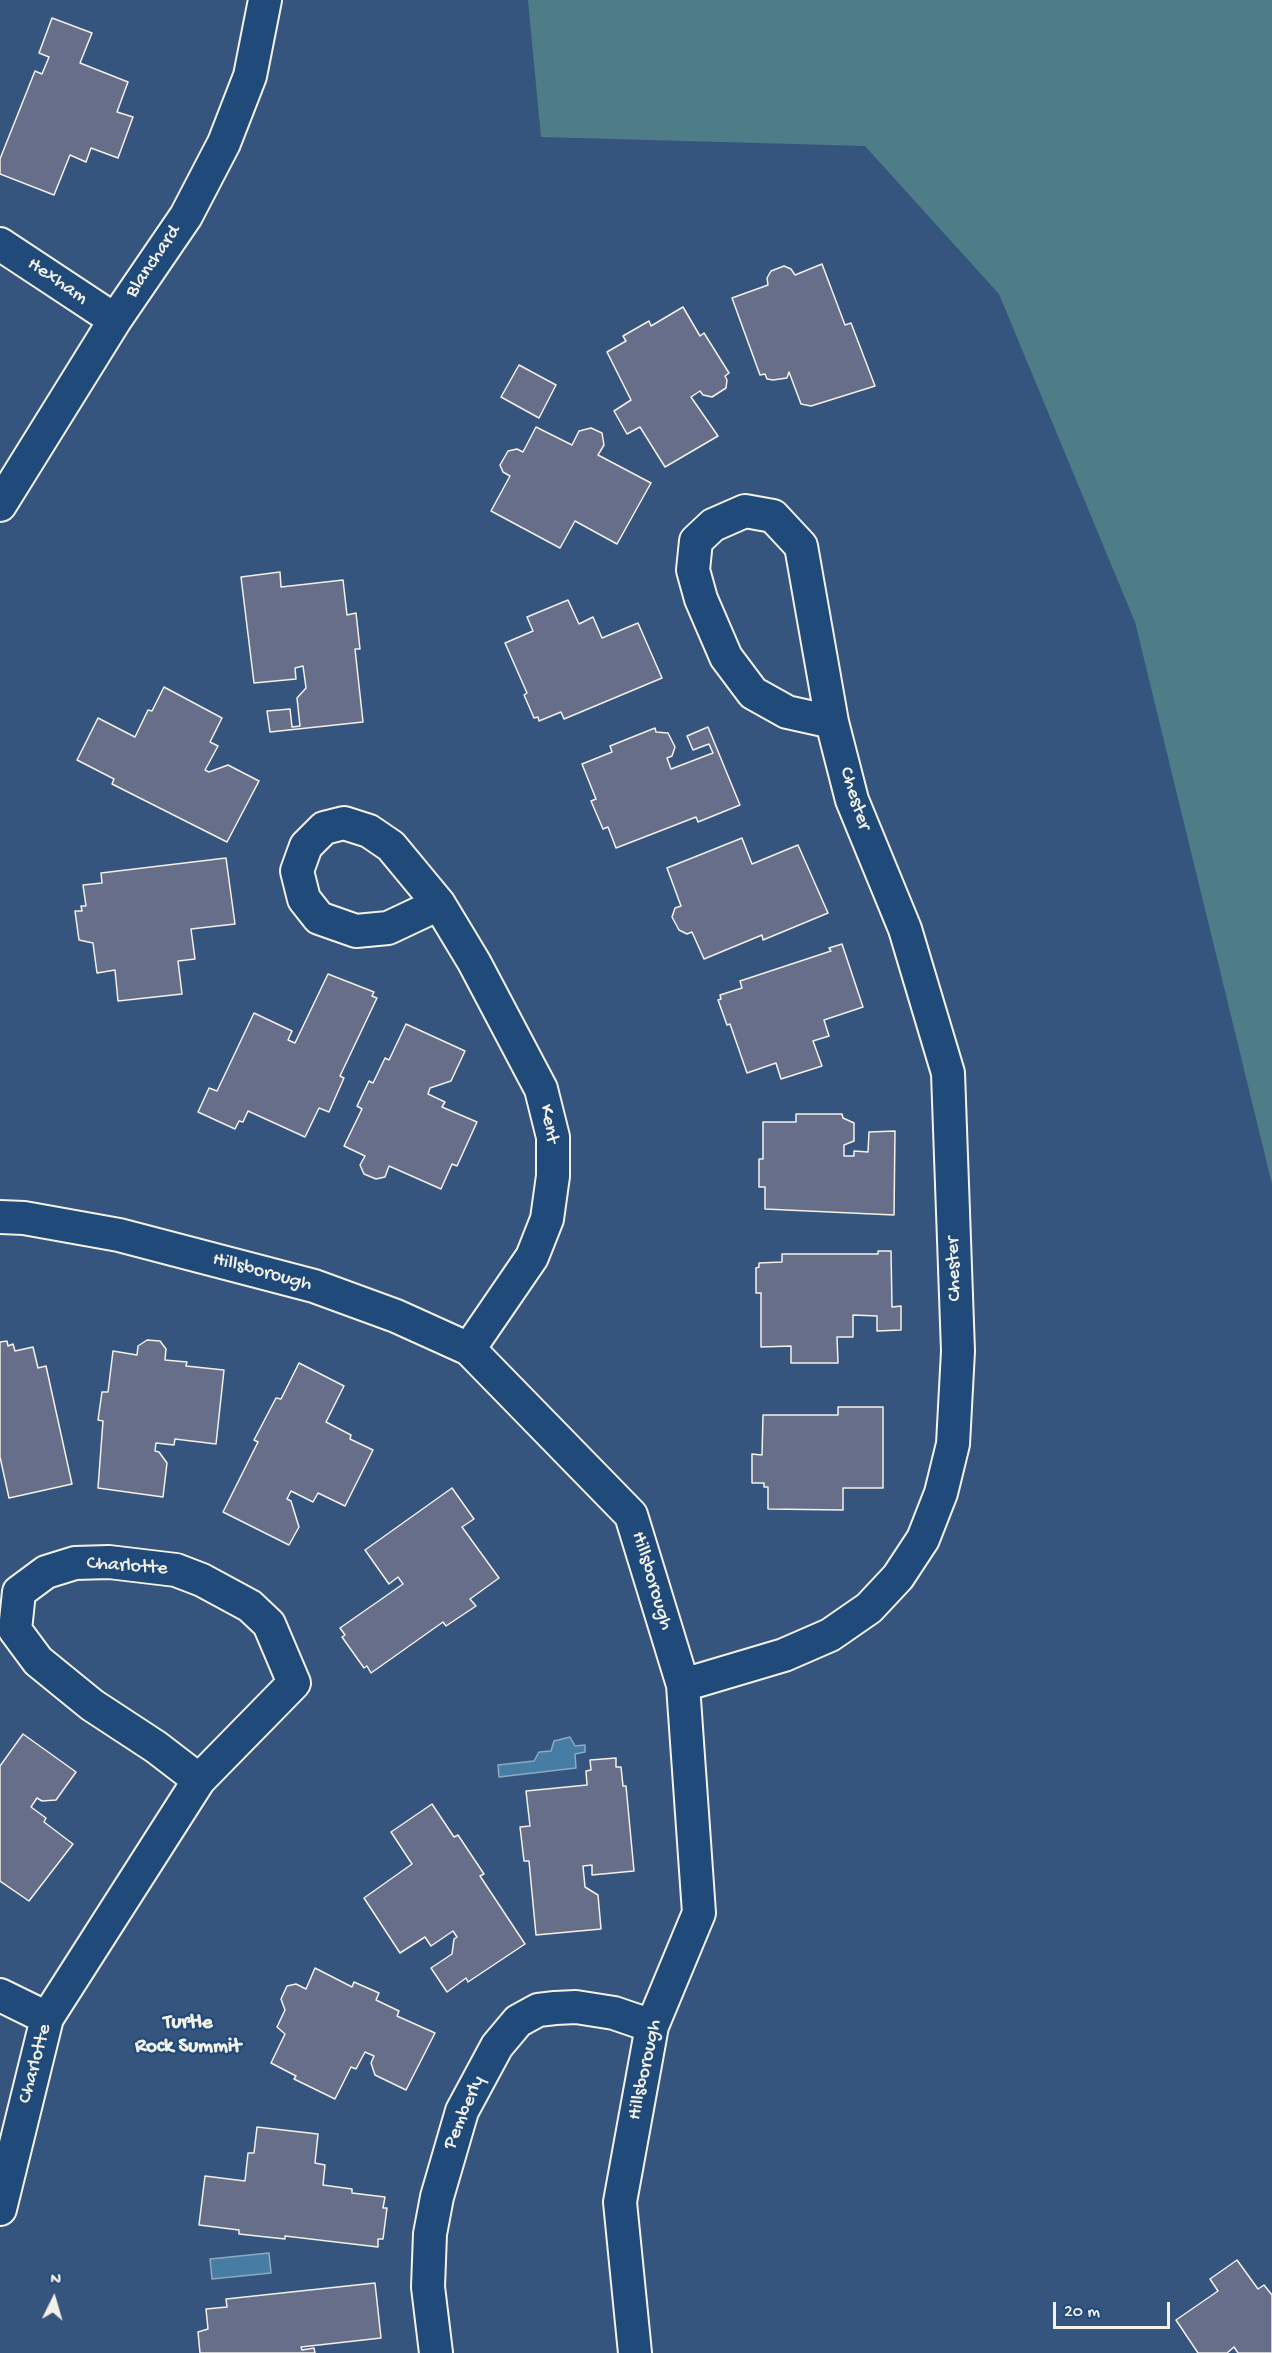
<!DOCTYPE html>
<style>
body{margin:0}
#map{position:relative;width:1272px;height:2353px;overflow:hidden;background:#35557f;font-family:"Gochi Hand",sans-serif}
canvas{display:block}
.north{position:absolute;left:24px;top:2269px;width:60px;height:60px;-webkit-text-stroke:4px #1f4a7a;paint-order:stroke;rotate:5deg;font-size:16px;font-weight:700;line-height:24px;text-align:center;color:#f4f1e8}
.north::after{content:'';display:block;margin:auto;width:21px;height:27px;background:#f4f1e8;clip-path:polygon(50% 0,100% 100%,50% 72%,0 100%)}
.scale{position:absolute;left:1053px;top:2302px;width:117px;height:27px;box-sizing:border-box;border:3px solid #f4f1e8;border-top:0;padding-left:8px;font-size:18px;line-height:21px;white-space:nowrap;color:#f4f1e8;-webkit-text-stroke:4px #1f4a7a;paint-order:stroke}
</style>
<div id="map">
<canvas width="1272" height="2353"></canvas>
<div class="north">N</div>
<div class="scale">20 m</div>
</div>
<script>
const context = document.querySelector('canvas').getContext('2d');
context.lineJoin = 'round';
function fill(path, color) {
  context.fillStyle = color;
  context.fill(path, 'evenodd');
}
function toPath(rows) {
  const path = new Path2D();
  for (const r of rows) {
    path.moveTo(r[0], r[1]);
    for (let i = 2; i < r.length; i += 2) path.lineTo(r[i], r[i + 1]);
  }
  return path;
}
function trace(path, color, width, dash) {
  context.strokeStyle = color;
  context.lineWidth = width;
  context.lineCap = dash ? 'butt' : 'round';
  context.setLineDash(dash || []);
  context.stroke(path);
}
function write(font, color, halo, rows, align = 'center') {
  context.font = font + ' "Gochi Hand",sans-serif';
  context.lineWidth = 4.5;
  context.setLineDash([]);
  context.textBaseline = 'middle';
  context.strokeStyle = halo;
  context.fillStyle = color;
  for (const [text, x, y, turn = 0] of rows) {
    context.save();
    context.translate(x, y);
    context.rotate((+turn || 0) * Math.PI / 180);
    context.textAlign = isNaN(turn) ? turn : align;
    if (halo) context.strokeText(text, 0, 0);
    context.fillText(text, 0, 0);
    context.restore();
  }
}
const green = toPath([
 [528,0,1272,0,1272,1184,1135,622,999,294,865,146,541,137]
]);
const water = toPath([
 [570,1737,575,1746,585,1745,585,1752,575,1754,576,1768,499,1777,498,1765,534,1761,539,1752,551,1751,554,1741,570,1737],
 [269,2253,271,2273,212,2279,210,2259,269,2253]
]);
const building = toPath([
 [52,18,92,33,80,63,128,82,117,112,133,117,118,158,91,148,86,162,70,155,54,195,0,174,0,159,35,71,42,74,49,57,39,53,52,18],
 [822,264,845,325,851,323,875,386,811,406,801,404,789,372,787,378,773,380,767,379,765,374,760,375,732,298,768,285,767,278,771,271,784,266,791,269,795,275,822,264],
 [683,307,700,336,704,333,729,373,725,376,727,380,726,388,712,397,703,395,700,391,691,397,718,436,665,467,640,427,627,434,614,411,631,400,607,352,626,341,623,336,649,321,651,326,683,307],
 [519,365,556,385,539,418,501,397,519,365],
 [536,427,572,445,579,431,591,428,602,433,604,445,598,455,651,483,617,544,575,521,560,548,491,511,510,476,503,472,500,465,508,451,517,449,523,452,536,427],
 [280,572,281,587,343,580,347,615,356,613,360,649,355,649,363,722,270,732,267,711,290,709,292,727,300,726,297,698,306,688,303,666,295,668,296,679,254,683,241,577,280,572],
 [568,600,579,624,593,617,602,638,638,623,662,678,564,719,561,712,539,721,538,717,534,718,524,695,527,693,505,643,533,631,527,617,568,600],
 [164,687,222,718,210,742,218,746,205,770,209,772,228,765,259,781,227,842,112,784,114,779,77,760,98,718,135,737,148,710,152,711,164,687],
 [708,727,740,805,698,822,696,817,616,848,608,827,603,829,591,801,596,799,582,764,612,752,610,746,655,728,656,732,668,733,675,747,672,756,667,758,671,769,713,753,709,744,693,750,687,736,708,727],
 [742,838,752,864,798,845,828,913,763,940,762,935,704,959,692,932,687,934,679,930,672,917,675,908,681,906,667,868,742,838],
 [226,858,235,924,191,929,195,959,178,961,182,994,118,1001,115,970,97,973,93,943,79,940,75,911,82,911,81,906,86,906,83,885,102,883,101,873,226,858],
 [842,944,863,1007,824,1020,829,1036,813,1041,822,1066,781,1079,776,1063,747,1073,730,1024,727,1025,718,1000,721,999,720,995,742,988,740,981,831,951,829,948,842,944],
 [328,974,374,992,372,996,377,998,340,1076,344,1078,329,1112,319,1108,305,1137,248,1111,243,1122,239,1121,235,1129,198,1112,209,1088,217,1091,254,1013,292,1031,288,1040,295,1043,328,974],
 [406,1024,465,1051,451,1081,430,1088,428,1094,445,1102,442,1107,477,1122,457,1166,452,1164,441,1189,389,1166,385,1177,376,1179,364,1174,360,1165,365,1156,344,1146,362,1109,357,1106,369,1081,373,1083,385,1058,389,1060,406,1024],
 [796,1114,842,1114,843,1118,854,1123,854,1141,844,1145,844,1156,854,1156,854,1151,868,1152,869,1132,895,1131,894,1215,765,1209,765,1187,759,1187,759,1159,763,1159,763,1122,796,1122,796,1114],
 [878,1251,891,1251,892,1307,901,1306,901,1330,877,1331,877,1316,853,1315,853,1337,837,1337,838,1363,791,1363,791,1346,761,1347,761,1293,756,1293,756,1268,759,1267,759,1263,782,1262,782,1254,878,1254,878,1251],
 [147,1340,160,1341,166,1349,165,1360,187,1362,186,1366,224,1370,216,1444,175,1439,174,1445,156,1443,155,1451,159,1452,167,1463,163,1497,98,1488,103,1421,98,1420,102,1392,108,1392,113,1351,137,1355,138,1346,147,1340],
 [7,1341,8,1346,13,1344,15,1351,33,1347,38,1368,46,1366,72,1484,9,1498,0,1457,0,1342,7,1341],
 [299,1363,344,1386,326,1422,351,1435,350,1439,373,1450,345,1506,318,1493,313,1502,291,1491,287,1499,291,1501,299,1527,289,1545,223,1512,258,1442,254,1440,276,1398,281,1399,299,1363],
 [838,1407,883,1407,883,1488,843,1488,843,1510,768,1509,768,1487,764,1487,764,1483,752,1483,752,1454,762,1455,763,1415,838,1415,838,1407],
 [452,1488,474,1519,462,1527,499,1578,470,1599,476,1606,446,1626,443,1622,371,1673,367,1666,364,1668,342,1637,345,1635,340,1628,403,1584,398,1577,389,1584,365,1550,452,1488],
 [23,1734,76,1772,56,1800,42,1801,37,1798,31,1807,46,1818,44,1822,73,1844,29,1901,0,1881,0,1766,23,1734],
 [616,1758,616,1767,621,1767,623,1786,626,1786,634,1871,592,1875,592,1865,583,1866,585,1887,598,1895,601,1929,536,1935,529,1861,524,1861,520,1827,530,1826,526,1791,587,1785,586,1771,591,1770,590,1760,616,1758],
 [432,1804,454,1837,458,1835,484,1874,480,1876,525,1944,468,1982,466,1978,447,1992,431,1968,452,1954,454,1939,457,1937,453,1931,431,1946,425,1937,400,1953,364,1898,412,1864,391,1832,432,1804],
 [315,1968,352,1987,354,1982,379,1993,376,2000,399,2011,397,2016,435,2033,406,2090,375,2075,371,2063,374,2056,365,2052,356,2069,351,2067,335,2099,294,2079,296,2076,271,2063,285,2034,277,2027,285,2010,281,1999,287,1986,296,1984,306,1989,315,1968],
 [257,2127,318,2134,315,2163,325,2165,323,2185,352,2189,352,2193,385,2197,383,2208,387,2208,383,2239,378,2239,378,2247,285,2236,285,2239,239,2234,239,2230,199,2225,205,2176,245,2181,248,2153,254,2153,257,2127],
 [1237,2260,1258,2289,1264,2285,1272,2295,1272,2353,1238,2353,1234,2347,1227,2353,1198,2353,1176,2320,1218,2291,1210,2279,1237,2260],
 [375,2283,381,2338,301,2347,302,2350,314,2348,315,2353,200,2353,198,2332,208,2329,206,2309,227,2307,226,2299,375,2283]
]);
const minor = toPath([
 [0,244,115,320],
 [0,505,115,320,186,216,224,143,250,76,265,0],
 [439,904,388,928,356,931,319,918,304,899,297,871,306,846,324,828,344,823,369,831,391,846,439,904,474,962,541,1089,553,1137,553,1176,547,1219,532,1257,469,1349],
 [0,1217,24,1218,119,1235,314,1286,396,1316,469,1349,631,1515,683,1685,699,1913,652,2026,620,2202,635,2353],
 [683,1685,784,1655,830,1635,869,1608,898,1577,923,1539,941,1493,953,1444,958,1351,948,1073,905,929,852,800,832,722,801,546,773,516,745,511,713,525,696,541,693,570,701,599,726,657,753,693,787,712,832,722],
 [0,1995,47,2018],
 [0,2209,47,2018,199,1780,294,1683,269,1624,250,1606,202,1580,176,1570,109,1562,75,1563,46,1572,19,1592,15,1630,38,1661,92,1705,156,1747,199,1780],
 [436,2353,428,2287,430,2234,437,2197,462,2111,497,2046,518,2021,538,2010,555,2008,576,2007,614,2013,652,2026]
]);
const streetNames = [
 ["Blanchard",154,262,-56],
 ["Hexham",57,282,34],
 ["Chester",854,799,72],
 ["Kent",548,1124,80],
 ["Chester",955,1269,-92],
 ["Hillsborough",262,1273,15],
 ["Charlotte",127,1567,4],
 ["Hillsborough",651,1581,73],
 ["Charlotte",36,2064,-75],
 ["Hillsborough",646,2070,-78],
 ["Pemberly",465,2113,-67]
];
const neighbourhoodNames = [
 ["Turtle",188,2024],
 ["Rock Summit",188,2048]
];
fill(green, '#4f7d87');
fill(water, '#477da4');
trace(water, '#8cabbf', 1.5);
fill(building, '#676e8a');
trace(building, '#f4f1e8', 1.5);
trace(minor, '#f4f1e8', 36);
trace(minor, '#1f4a7a', 32);
write('20px', '#f4f1e8', '#1f4a7a', streetNames);
write('bold 21px', '#f4f1e8', '#1f4a7a', neighbourhoodNames);
</script>
